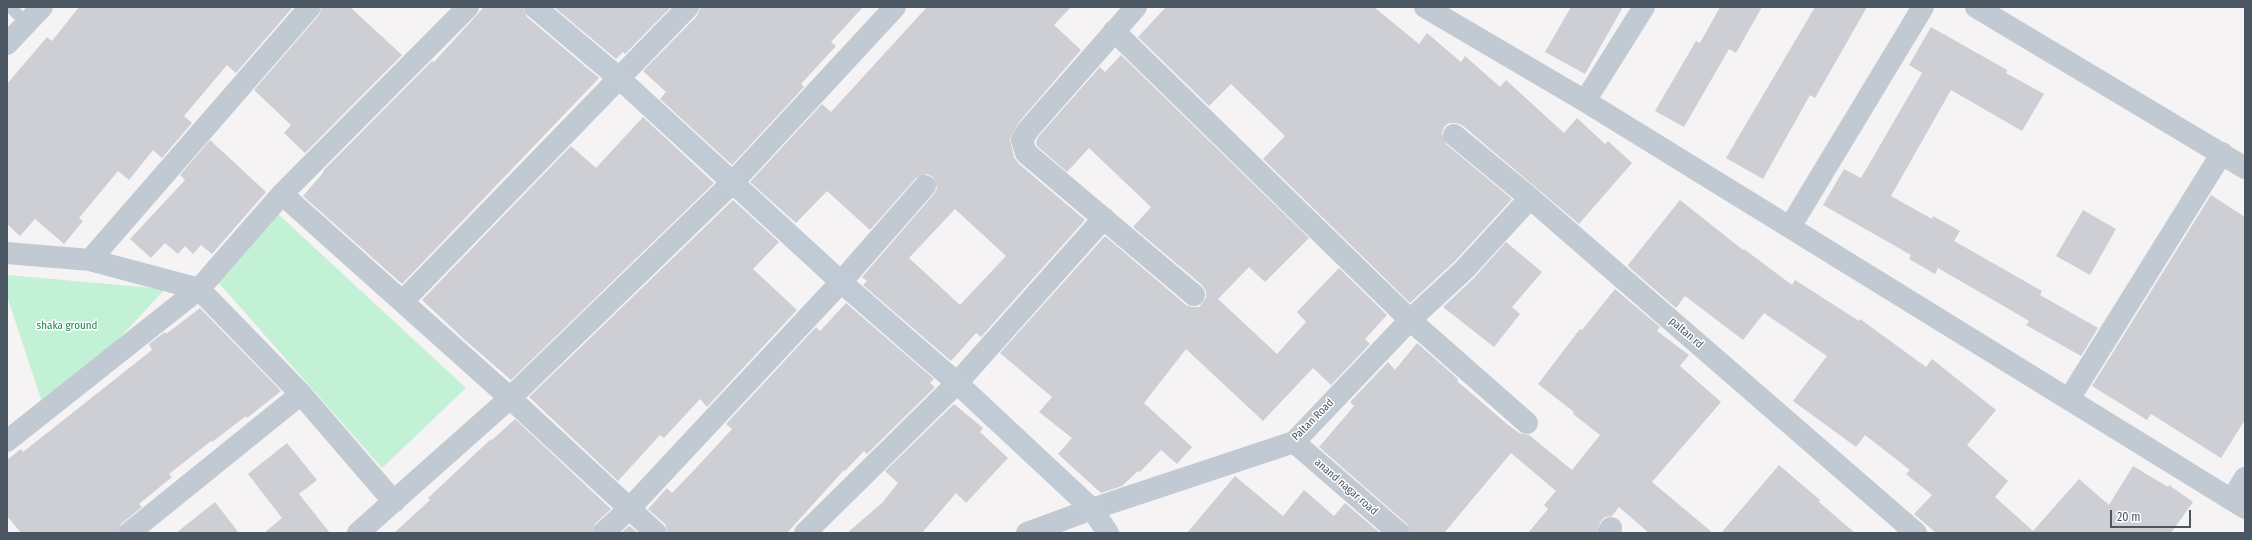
<!DOCTYPE html>
<style>
body{margin:0}
#map{position:relative;width:2252px;height:540px;overflow:hidden;background:#f5f3f3;font-family:"Fira Sans Condensed",sans-serif}
canvas{display:block}
.frame{position:absolute;inset:0;border:8px solid #4a5661;pointer-events:none}
.scale{position:absolute;left:2110px;top:510px;width:81px;height:18px;box-sizing:border-box;border:2px solid #4a5661;border-top:0;padding-left:5px;font-size:12px;line-height:14px;white-space:nowrap;color:#4a5661;-webkit-text-stroke:3px #fff;paint-order:stroke}
</style>
<div id="map">
<canvas width="2252" height="540"></canvas>
<div class="frame"></div>
<div class="scale">20 m</div>
</div>
<script>
const context = document.querySelector('canvas').getContext('2d');
context.lineJoin = 'round';
function fill(path, color) {
  context.fillStyle = color;
  context.fill(path, 'evenodd');
}
function toPath(rows) {
  const path = new Path2D();
  for (const r of rows) {
    path.moveTo(r[0], r[1]);
    for (let i = 2; i < r.length; i += 2) path.lineTo(r[i], r[i + 1]);
  }
  return path;
}
function trace(path, color, width, dash) {
  context.strokeStyle = color;
  context.lineWidth = width;
  context.lineCap = dash ? 'butt' : 'round';
  context.setLineDash(dash || []);
  context.stroke(path);
}
function write(font, color, halo, rows, align = 'center') {
  context.font = font + ' "Fira Sans Condensed",sans-serif';
  context.lineWidth = 3;
  context.setLineDash([]);
  context.textBaseline = 'middle';
  context.strokeStyle = halo;
  context.fillStyle = color;
  for (const [text, x, y, turn = 0] of rows) {
    context.save();
    context.translate(x, y);
    context.rotate((+turn || 0) * Math.PI / 180);
    context.textAlign = isNaN(turn) ? turn : align;
    if (halo) context.strokeText(text, 0, 0);
    context.fillText(text, 0, 0);
    context.restore();
  }
}
const green = toPath([
 [278,214,466,388,382,468,218,282],
 [7,275,165,289,47,417,7,296]
]);
const building = toPath([
 [79,7,293,7,236,73,227,65,184,116,192,123,162,158,153,150,129,180,118,171,79,218,83,221,64,244,35,219,20,236,7,224,7,84,47,37,52,41],
 [322,7,350,7,402,55,305,153,284,133,291,125,254,90,319,15],
 [484,7,523,7,527,17,599,78,402,284,303,196,322,174,324,170,432,61,434,62],
 [554,7,671,7,625,54,623,52,616,59],
 [700,7,863,7,831,42,836,46,801,84,804,87,732,165,660,99,666,92,643,71,697,16],
 [927,7,1071,7,1054,25,1081,50,1019,122,1010,139,1014,157,1018,163,1085,220,981,337,976,333,951,361,863,285,867,281,862,277,934,194,937,188,933,177,927,174,916,178,870,230,827,191,796,223,750,182,822,104,831,112],
 [955,209,1006,256,960,305,909,258],
 [1166,7,1374,7,1419,44,1427,33,1461,62,1465,56,1500,87,1506,80,1564,133,1577,118,1605,144,1608,141,1632,163,1579,224,1462,125,1456,123,1449,123,1444,127,1442,133,1446,144,1512,199,1455,261,1410,303,1263,159,1285,136,1231,84,1209,106,1138,37],
 [1571,7,1623,7,1585,74,1545,52],
 [1720,7,1762,7,1736,53,1729,49,1684,127,1655,111,1696,41,1700,43],
 [1815,7,1867,7,1815,98,1810,95,1763,179,1726,158],
 [1931,27,2007,70,2006,73,2044,94,2022,131,1951,90,1891,196,1932,219,1933,216,1960,231,1954,241,2042,291,2040,295,2098,328,2081,356,2026,325,2029,321,1995,301,1938,268,1935,274,1909,259,1911,255,1823,205,1844,169,1861,178,1922,73,1909,65],
 [1121,55,1309,238,1265,282,1249,267,1218,299,1277,354,1306,322,1297,312,1339,268,1387,315,1365,339,1370,344,1331,385,1313,368,1263,421,1186,349,1144,403,1192,447,1177,464,1161,450,1140,472,1138,471,1122,486,1101,493,1058,454,1072,438,1039,412,1052,397,1000,353,1105,236,1186,305,1192,307,1199,307,1206,298,1206,291,1202,285,1133,227,1151,207,1089,148,1067,172,1037,146,1036,142,1038,137,1100,67,1105,72],
 [643,117,714,183,511,380,466,341,422,300,571,146,596,168],
 [210,140,266,192,212,254,201,245,193,254,185,246,178,254,165,243,151,258,130,239,185,180,180,175],
 [2211,195,2245,217,2245,420,2221,458,2151,414,2147,420,2092,386],
 [733,200,779,242,753,269,797,310,707,407,700,399,664,438,660,435,618,481,529,397],
 [1680,200,1743,250,1744,249,1792,285,1795,280,1859,321,1860,319,1926,367,1932,359,1996,410,1967,445,2008,481,1995,497,2033,531,2079,479,2109,505,2133,466,2168,487,2169,485,2193,502,2171,533,1936,533,1914,514,1932,495,1906,474,1910,470,1865,435,1856,447,1793,401,1827,356,1764,313,1743,340,1685,296,1676,308,1631,269,1628,265],
 [2083,210,2116,229,2090,275,2056,256],
 [1506,242,1542,272,1512,307,1520,314,1494,347,1443,307,1473,279],
 [1615,289,1660,327,1657,331,1689,355,1680,366,1721,402,1652,482,1713,533,1649,533,1619,507,1612,516,1605,517,1601,521,1596,533,1528,533,1548,509,1544,505,1556,491,1511,453,1444,533,1411,533,1407,524,1319,447,1354,406,1350,402,1388,362,1395,370,1417,343,1458,379,1457,381,1507,424,1519,433,1529,435,1572,470,1600,435,1573,414,1574,412,1538,384,1580,329,1582,330],
 [846,303,934,379,930,383,935,387,867,454,864,451,845,471,844,470,787,533,668,533,665,524,648,509,667,488,672,493,697,467,732,429,726,424,816,327,820,331],
 [200,308,281,391,247,418,246,416,212,442,211,441,169,474,172,477,139,504,142,507,121,524,117,533,21,533,7,516,7,460,21,449,23,452,152,350,149,344,165,332,166,334],
 [954,404,983,428,980,432,1008,458,966,503,956,493,922,533,847,533,882,503,898,483,885,471],
 [515,419,611,509,595,524,591,533,394,533,430,500,428,498,491,439,492,440],
 [287,443,317,480,299,494,330,533,264,533,282,518,248,474],
 [1779,465,1820,500,1819,502,1855,533,1721,533],
 [1235,476,1283,516,1304,490,1334,516,1345,503,1380,533,1187,533],
 [215,502,239,533,176,533],
 [629,526,631,527,638,533,621,533]
]);
const lane = toPath([
 [10,7,27,23]
]);
const street = toPath([
 [1136,7,1028,130,1022,140,1026,153,1194,295],
 [1425,7,1585,101,2245,508],
 [1976,7,2245,168],
 [1114,31,1410,320,1527,423],
 [7,44,42,7],
 [1585,101,1644,7],
 [1454,135,1530,198,1916,533],
 [282,194,510,398,656,533],
 [1790,227,1923,7],
 [7,253,90,260,199,289,301,394,394,502],
 [90,260,310,7],
 [403,301,688,7],
 [2069,399,2222,153],
 [7,441,199,289,282,194,468,7],
 [1294,442,1399,533],
 [2232,499,2245,478],
 [129,533,301,394],
 [358,533,510,398,733,182,895,7],
 [603,533,629,509,841,282,925,186],
 [805,533,957,383,1104,218],
 [1027,533,1092,509,1294,442,1410,320,1464,270,1530,198],
 [1608,533,1611,528]
]);
const secondary = toPath([
 [535,7,620,79,841,282,957,383,1092,509,1108,533]
]);
const parkNames = [
 ["shaka ground",67,326]
];
const streetNames = [
 ["paltan rd",1686,333,41],
 ["Paltan Road",1313,420,-45],
 ["anand nagar road",1346,487,41]
];
fill(green, '#c3f1d5');
fill(building, '#cdcfd5');
trace(lane, '#c1cad2', 12);
trace(street, '#c1cad2', 22);
trace(secondary, '#c1cbd6', 22);
write('11px', '#17864f', '#fff', parkNames);
write('11px', '#4a5661', '#fff', streetNames);
</script>
